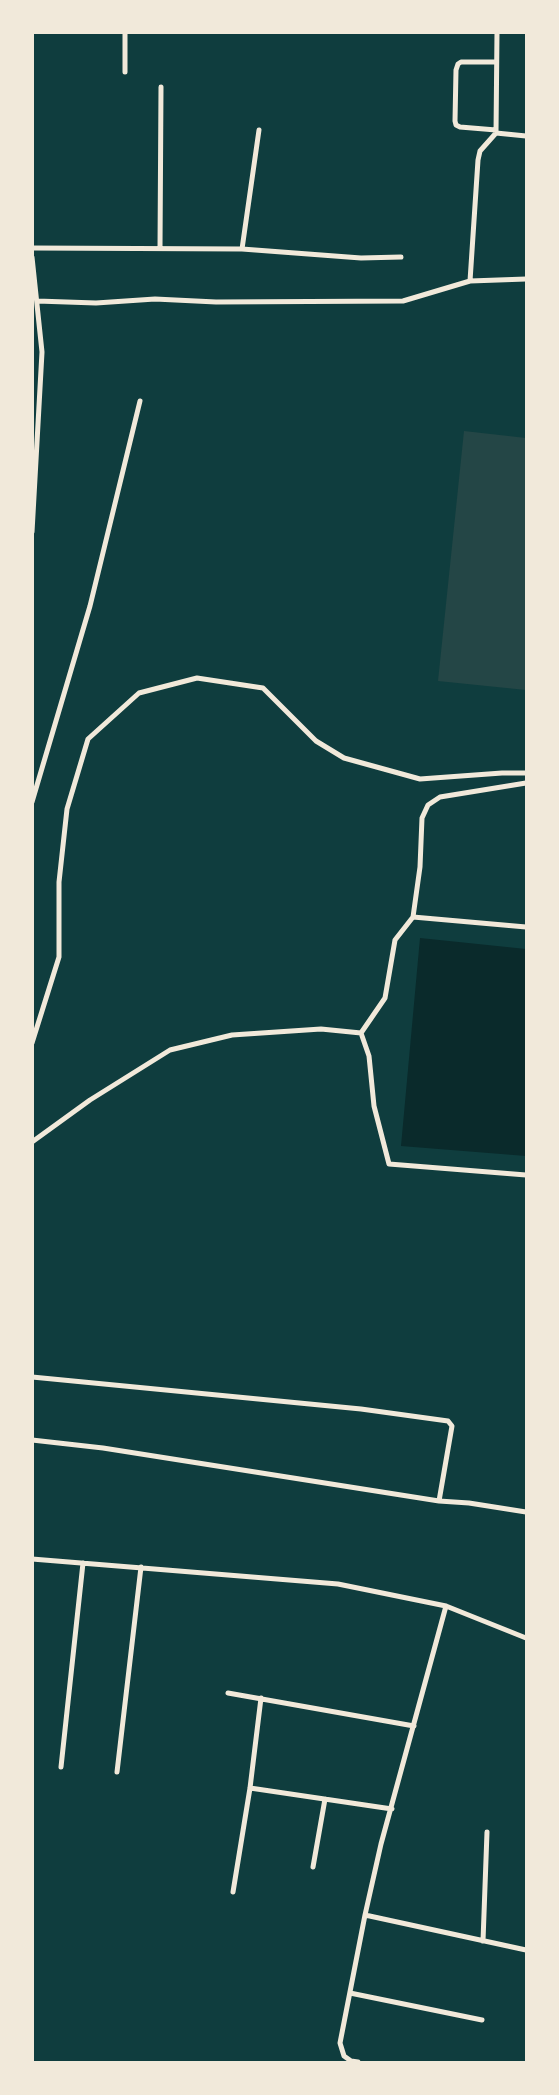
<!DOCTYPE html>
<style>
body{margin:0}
#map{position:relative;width:559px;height:2095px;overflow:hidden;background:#0f3d3e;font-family:Spectral,serif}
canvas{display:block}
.frame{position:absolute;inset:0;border:34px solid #f1e9da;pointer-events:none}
</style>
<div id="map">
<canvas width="559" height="2095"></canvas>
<div class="frame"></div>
</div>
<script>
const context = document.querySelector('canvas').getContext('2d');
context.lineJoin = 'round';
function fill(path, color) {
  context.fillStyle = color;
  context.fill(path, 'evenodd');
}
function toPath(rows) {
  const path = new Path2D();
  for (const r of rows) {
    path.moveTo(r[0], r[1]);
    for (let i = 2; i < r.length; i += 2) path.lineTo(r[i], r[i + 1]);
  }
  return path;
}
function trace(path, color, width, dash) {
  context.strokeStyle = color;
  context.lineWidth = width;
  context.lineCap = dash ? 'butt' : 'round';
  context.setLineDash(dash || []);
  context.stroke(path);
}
const green = toPath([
 [464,431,526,438,526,690,438,681]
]);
const water = toPath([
 [420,938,526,949,526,1156,401,1146]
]);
const minor = toPath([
 [125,72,125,32],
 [496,130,460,127,456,125,455,121,456,70,458,64,461,62,496,62],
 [496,133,526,136],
 [32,248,242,249,361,258,401,257],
 [160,248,161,87],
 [242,249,259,130],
 [32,257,42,352,32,532],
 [470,281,478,160,480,151,496,133,497,32],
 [37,301,96,303,155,299,216,302,403,301,470,281,526,279],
 [32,802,90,606,140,401],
 [413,917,420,867,422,818,428,805,440,797,526,783],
 [361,1033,385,998,395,940,413,917,526,927],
 [32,1043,59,957,59,882,67,809,88,739,139,693,197,678,263,688,316,741,344,758,420,779,502,773,526,773],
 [32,1142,90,1100,170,1050,232,1035,321,1029,361,1033,369,1056,374,1106,389,1164,526,1175],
 [32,1377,361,1409,448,1421,452,1426,439,1501],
 [32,1440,103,1448,439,1501,469,1503,526,1512],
 [32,1559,338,1584,446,1606,526,1638],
 [228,1693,414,1726],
 [61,1767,83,1563],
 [117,1772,141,1567],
 [250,1788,392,1809],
 [313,1867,325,1799],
 [233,1892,250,1788,261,1698],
 [365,1915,526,1950],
 [483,1941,487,1832],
 [350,1993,482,2020],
 [358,2062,351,2061,344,2056,340,2043,365,1915,381,1844,446,1606]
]);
fill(green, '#244646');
fill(water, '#0a2a2b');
trace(minor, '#f1e9da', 5);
</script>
